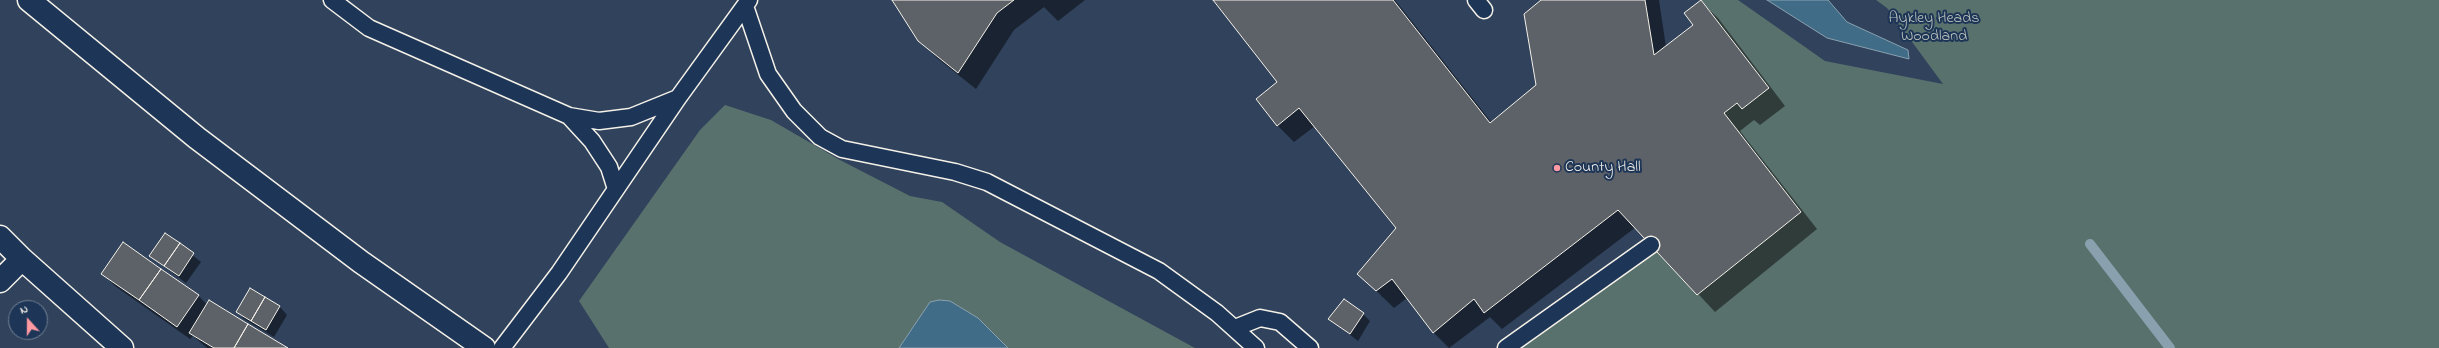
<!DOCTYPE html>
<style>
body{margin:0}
#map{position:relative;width:2439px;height:348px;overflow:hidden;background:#30425c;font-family:"Indie Flower",sans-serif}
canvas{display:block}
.north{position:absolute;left:8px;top:300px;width:40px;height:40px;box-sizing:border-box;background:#1d3557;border:1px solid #738091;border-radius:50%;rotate:339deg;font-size:11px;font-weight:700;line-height:16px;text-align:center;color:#f4f1e8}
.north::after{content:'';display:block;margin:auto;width:14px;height:18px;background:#ff9aa2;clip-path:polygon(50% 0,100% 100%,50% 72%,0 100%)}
</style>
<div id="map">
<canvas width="2439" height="348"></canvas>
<div class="north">N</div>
</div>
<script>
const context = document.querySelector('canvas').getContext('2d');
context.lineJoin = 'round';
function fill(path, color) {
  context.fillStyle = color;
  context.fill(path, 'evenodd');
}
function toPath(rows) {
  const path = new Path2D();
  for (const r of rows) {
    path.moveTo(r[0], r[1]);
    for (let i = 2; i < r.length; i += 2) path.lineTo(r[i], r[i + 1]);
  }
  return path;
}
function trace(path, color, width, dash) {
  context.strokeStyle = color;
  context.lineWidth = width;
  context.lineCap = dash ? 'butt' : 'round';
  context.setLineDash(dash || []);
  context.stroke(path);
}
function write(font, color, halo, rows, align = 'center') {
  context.font = font + ' "Indie Flower",sans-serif';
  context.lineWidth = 4;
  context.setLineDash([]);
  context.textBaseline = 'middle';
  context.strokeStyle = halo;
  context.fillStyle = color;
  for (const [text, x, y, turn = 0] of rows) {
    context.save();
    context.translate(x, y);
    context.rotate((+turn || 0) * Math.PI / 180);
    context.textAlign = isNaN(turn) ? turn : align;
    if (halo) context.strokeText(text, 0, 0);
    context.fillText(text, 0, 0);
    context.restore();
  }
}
const green = toPath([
 [1701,0,1738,0,1825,61,1943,84,1887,8,1876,0,2439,0,2439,348,1506,348,1651,245,1697,295,1801,212,1724,113,1737,103,1769,88],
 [725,105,771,120,840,160,910,196,942,202,1000,242,1195,348,609,348,579,301,700,130]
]);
const water = toPath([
 [1767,0,1828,0,1847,22,1908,50,1909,59,1827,38,1767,0],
 [939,300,950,301,978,318,1008,348,899,348,930,302,939,300]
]);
const shadow = toPath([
 [893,0,1085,0,1058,21,1044,7,1014,30,976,89,937,58,919,40],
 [1214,0,1395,0,1492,123,1537,86,1543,0,1659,0,1666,47,1694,25,1700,1,1718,18,1785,106,1760,125,1754,120,1740,131,1817,229,1715,312,1636,227,1502,329,1490,317,1449,348,1433,332,1407,298,1394,308,1359,274,1397,228,1315,126,1294,142,1277,125,1279,83],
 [165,234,201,262,186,283,150,256],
 [123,243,199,296,207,305,287,348,207,348,193,336,190,339,115,286,102,273],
 [250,289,280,307,287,315,274,337,244,319,237,311],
 [1363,314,1370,321,1358,341,1330,319]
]);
const stream = toPath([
 [2090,244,2170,348]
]);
const building = toPath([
 [892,0,1014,0,997,13,958,73,918,41,892,0],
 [1213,0,1393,0,1490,123,1536,85,1524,14,1541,0,1645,0,1654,55,1693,25,1684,13,1701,0,1769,88,1742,109,1737,103,1724,113,1801,212,1697,295,1618,210,1484,313,1474,299,1433,333,1392,279,1376,291,1357,274,1396,228,1299,108,1277,126,1256,99,1277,82,1213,0],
 [165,233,180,243,164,266,149,256,165,233],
 [123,242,161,269,139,300,101,274,123,242],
 [180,243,194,253,179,276,164,266,180,243],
 [161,269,199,295,177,327,139,300,161,269],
 [250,288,265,297,251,321,236,312,250,288],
 [265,297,280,306,266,330,251,321,265,297],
 [1344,299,1364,313,1350,334,1328,319,1344,299],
 [209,300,248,324,234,348,214,348,189,333,209,300],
 [248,324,288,348,234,348,248,324]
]);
const service = toPath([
 [332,0,369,28,569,116,599,121,631,117,678,98],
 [1476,0,1484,10],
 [745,6,768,74,794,111,820,137,842,149,955,172,987,182,1159,271,1217,313,1256,348],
 [569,116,592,141,609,167,616,189],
 [1235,328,1260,318,1280,322,1310,348],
 [502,348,559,273,678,98,749,0],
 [1506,348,1651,245]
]);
const minor = toPath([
 [0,237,22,259],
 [0,281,22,259,122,348]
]);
const secondary = toPath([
 [29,0,197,138,361,262,484,348]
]);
const markers = [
 [1557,168,4,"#ff9aa2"]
];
const parkNames = [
 ["Aykley Heads",1934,19],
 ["Woodland",1934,37]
];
const poiNames = [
 ["County Hall",1565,168]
];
fill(green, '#59716d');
fill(water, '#416c88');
trace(water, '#89a1ae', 1);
fill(shadow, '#0007');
trace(stream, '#89a1ae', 10);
fill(building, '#5d6168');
trace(building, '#f4f1e8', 1);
trace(service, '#f4f1e8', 19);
trace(minor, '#f4f1e8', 25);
trace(secondary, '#f4f1e8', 25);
trace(service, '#1d3557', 16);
trace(minor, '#1d3557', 22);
trace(secondary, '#1d3557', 22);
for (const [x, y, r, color] of markers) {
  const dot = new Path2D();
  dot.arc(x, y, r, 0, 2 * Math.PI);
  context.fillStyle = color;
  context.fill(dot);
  trace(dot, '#1d3557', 1.5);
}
write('16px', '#bec4bd', '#1d3557', parkNames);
write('16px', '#f4f1e8', '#1d3557', poiNames, 'left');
</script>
